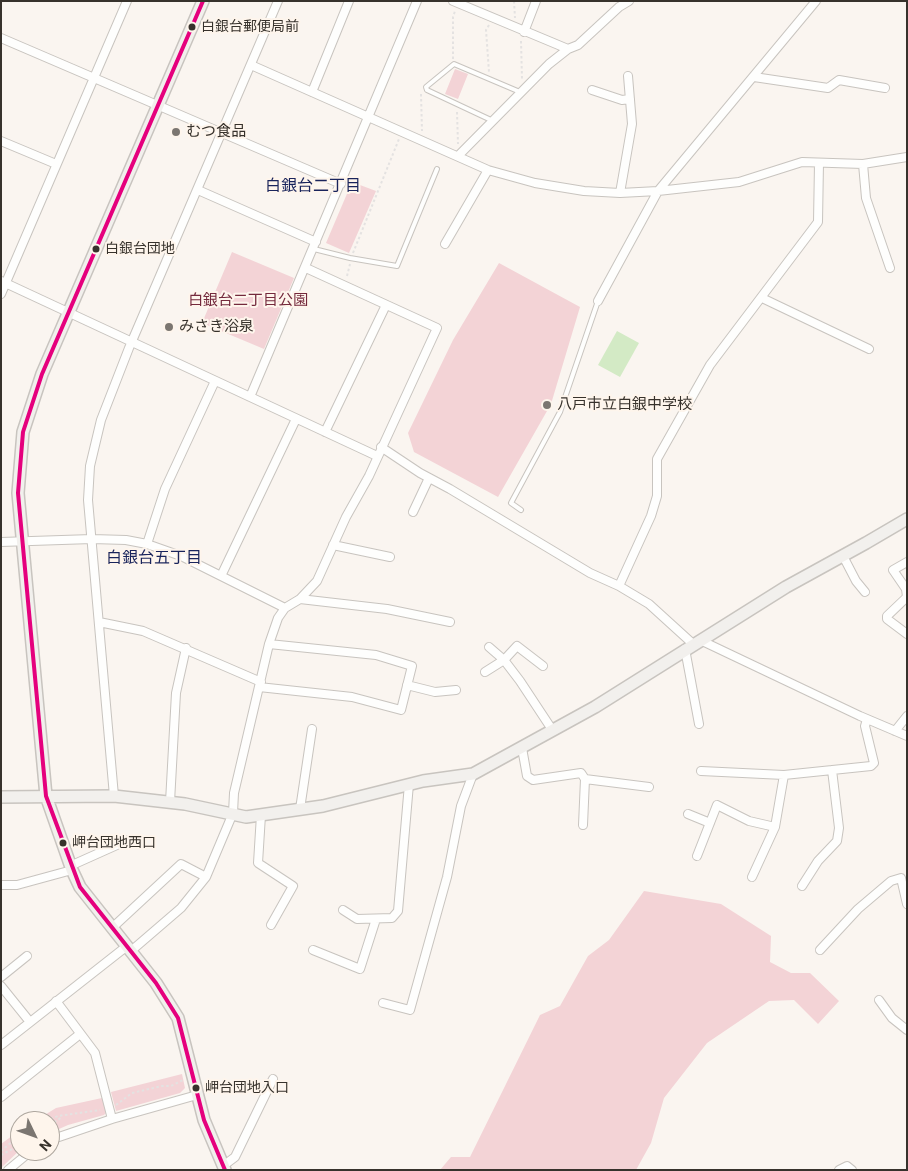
<!DOCTYPE html>
<meta charset="utf-8">
<style>
body{margin:0}
#map{position:relative;width:908px;height:1171px;overflow:hidden;background:#faf5f0;font-family:Roboto,sans-serif}
canvas{display:block}
.frame{position:absolute;inset:0;border:2px solid #37322c;pointer-events:none}
.north{position:absolute;left:10px;top:1111px;width:50px;height:50px;box-sizing:border-box;background:#fef5ec;border:1px solid #aea79f;border-radius:50%;rotate:132deg;font-size:14px;font-weight:700;line-height:20px;text-align:center;color:#37322c}
.north::after{content:'';display:block;margin:auto;width:18px;height:22px;background:#7b7671;clip-path:polygon(50% 0,100% 100%,50% 72%,0 100%)}
</style>
<div id="map">
<canvas width="908" height="1171"></canvas>
<div class="frame"></div>
<div class="north">N</div>
</div>
<script>
const context = document.querySelector('canvas').getContext('2d');
context.lineJoin = 'round';
function fill(path, color) {
  context.fillStyle = color;
  context.fill(path, 'evenodd');
}
function toPath(rows) {
  const path = new Path2D();
  for (const r of rows) {
    path.moveTo(r[0], r[1]);
    for (let i = 2; i < r.length; i += 2) path.lineTo(r[i], r[i + 1]);
  }
  return path;
}
function trace(path, color, width, dash) {
  context.strokeStyle = color;
  context.lineWidth = width;
  context.lineCap = dash ? 'butt' : 'round';
  context.setLineDash(dash || []);
  context.stroke(path);
}
function write(font, color, halo, rows, align = 'center') {
  context.font = font + ' Roboto,"Noto Sans JP",sans-serif';
  context.lineWidth = 4;
  context.setLineDash([]);
  context.textBaseline = 'middle';
  context.strokeStyle = halo;
  context.fillStyle = color;
  for (const [text, x, y, turn = 0] of rows) {
    context.save();
    context.translate(x, y);
    context.rotate((+turn || 0) * Math.PI / 180);
    context.textAlign = isNaN(turn) ? turn : align;
    if (halo) context.strokeText(text, 0, 0);
    context.fillText(text, 0, 0);
    context.restore();
  }
}
const green = toPath([
 [455,69,468,74,458,99,445,94],
 [352,182,376,191,349,253,326,243],
 [232,252,294,278,264,349,202,323],
 [499,263,580,307,551,404,498,497,414,452,408,433,453,340],
 [644,891,721,904,771,936,770,962,791,973,810,973,839,1001,818,1024,794,1000,769,1001,707,1043,664,1098,651,1143,636,1170,440,1170,451,1157,470,1157,540,1015,560,1006,588,956,609,940],
 [182,1074,185,1088,180,1093,116,1111,111,1092],
 [102,1098,106,1113,104,1115,68,1125,50,1133,50,1121,35,1121,56,1108],
 [20,1130,20,1150,1,1168,1,1144]
]);
const water = toPath([
 [617,331,639,343,620,377,598,365]
]);
const path = toPath([
 [514,1,515,18],
 [489,25,486,30,489,72],
 [521,41,522,79],
 [453,59,453,17,455,11],
 [421,94,422,131],
 [457,112,458,144],
 [353,253,399,139],
 [347,276,350,264],
 [116,1105,132,1093,162,1086,171,1086,183,1080],
 [46,1121,58,1116,100,1110],
 [50,1125,62,1117],
 [1,1151,20,1135],
 [1,1155,20,1145]
]);
const lane = toPath([
 [491,120,427,90,426,87,454,64,520,92],
 [314,249,350,258,397,266,437,169],
 [521,510,511,503,560,412,598,301]
]);
const street = toPath([
 [453,1,568,49],
 [524,32,536,1],
 [1,38,341,184],
 [251,65,488,170,535,183,584,191,620,193,658,191,739,182,802,162,863,164,907,157],
 [754,77,828,88,839,80,885,88],
 [592,90,622,100,630,99],
 [312,92,349,1],
 [1,141,56,164],
 [458,156,549,64,568,49,578,45,619,7,629,1],
 [863,164,866,198,890,268],
 [198,190,316,242],
 [620,193,632,124,628,76],
 [445,244,488,170],
 [1,281,377,456],
 [1,294,127,1],
 [762,298,869,349],
 [598,301,658,191,816,1],
 [250,397,417,1],
 [325,432,386,305],
 [381,447,420,473,450,489,590,573,619,586,649,604,693,644],
 [413,512,429,478],
 [1,542,92,539,126,540,147,544,181,556,285,608],
 [147,544,165,489,215,381],
 [333,545,390,557],
 [843,556,856,581,865,592],
 [907,562,893,570,906,589,907,597,887,616,887,619,907,634],
 [221,576,296,419],
 [619,586,651,516,657,496,657,459,710,365,818,222,819,163],
 [300,599,387,609,450,622],
 [99,622,143,631,261,682],
 [700,640,860,716,907,736],
 [489,647,504,660,520,681,553,731],
 [685,649,699,724],
 [485,672,504,660,517,646,543,666],
 [407,685,435,692,456,690],
 [259,687,352,697,401,710,412,666,376,655,269,644],
 [895,731,907,716],
 [522,748,527,776,533,780,581,773,585,779,583,825],
 [701,771,784,775,871,766,874,763,865,726,867,719],
 [585,779,649,787],
 [114,796,88,500,90,466,101,420,129,348,278,1],
 [170,802,176,693,186,648],
 [300,809,312,729],
 [688,814,710,823],
 [261,815,258,863,293,886,271,925],
 [697,856,717,805,749,821,775,827,784,775],
 [70,866,128,840],
 [752,877,775,827],
 [1,885,17,885,72,870],
 [802,886,818,861,837,841,839,828,832,770],
 [343,910,357,919,392,918,398,911,409,784],
 [112,928,181,864,206,877],
 [313,950,360,969,376,919],
 [820,950,858,909,891,881,901,878,907,904],
 [131,951,181,908,206,877,233,813,234,793,269,644,278,618,285,608,300,599,317,581,346,517,369,476,437,328,306,268],
 [1,977,27,956],
 [1,986,30,1022],
 [879,1000,892,1018,907,1030],
 [56,1001,95,1053,112,1119],
 [383,1003,410,1010,447,877,461,806,473,774],
 [1,1045,127,946],
 [1,1097,80,1034],
 [50,1140,112,1119,197,1095],
 [223,1166,235,1157,273,1079],
 [8,1170,31,1151],
 [839,1170,847,1166,852,1170]
]);
const secondary = toPath([
 [203,1,42,374,23,432,18,493,46,796,72,870,80,887,156,983,178,1018,204,1120,225,1170],
 [1,797,114,796,185,804,246,817,323,806,423,781,473,774,595,707,786,587,866,543,907,519]
]);
const bus1 = toPath([
 [203,1,42,374,23,432,18,493,46,796,80,887,156,983,178,1018,204,1120,225,1170]
]);
const markers = [
 [192,27,4.5,"#37322c"],
 [176,132,5,"#7b7671"],
 [96,249,4.5,"#37322c"],
 [169,327,5,"#7b7671"],
 [547,405,5,"#7b7671"],
 [63,843,4.5,"#37322c"],
 [196,1088,4.5,"#37322c"]
];
const busNames = [
 ["白銀台郵便局前",201,27],
 ["白銀台団地",105,249],
 ["岬台団地西口",72,843],
 ["岬台団地入口",205,1088]
];
const poiNames = [
 ["むつ食品",186,132],
 ["みさき浴泉",179,327],
 ["八戸市立白銀中学校",557,405]
];
const parkNames = [
 ["白銀台二丁目公園",248,301]
];
const neighbourhoodNames = [
 ["白銀台二丁目",313,187],
 ["白銀台五丁目",154,559]
];
fill(green, '#f3d3d6');
fill(water, '#d3eac5');
trace(lane, '#c8c4bf', 6);
trace(street, '#c8c4bf', 10);
trace(secondary, '#c8c4bf', 14);
trace(path, '#e4e2e1', 2, [2.5, 2.5]);
trace(lane, '#fefefd', 4);
trace(street, '#fefefd', 8);
trace(secondary, '#f2f0ed', 11);
trace(bus1, '#e5007d', 4);
for (const [x, y, r, color] of markers) {
  const dot = new Path2D();
  dot.arc(x, y, r, 0, 2 * Math.PI);
  context.fillStyle = color;
  context.fill(dot);
  trace(dot, '#fef5ec', 2);
}
write('14px', '#37322c', '#fef5ec', busNames, 'left');
write('15px', '#37322c', '#fef5ec', poiNames, 'left');
write('15px', '#74293c', '#fef5ec', parkNames);
write('16px', '#19245c', '#fef5ec', neighbourhoodNames);
</script>
